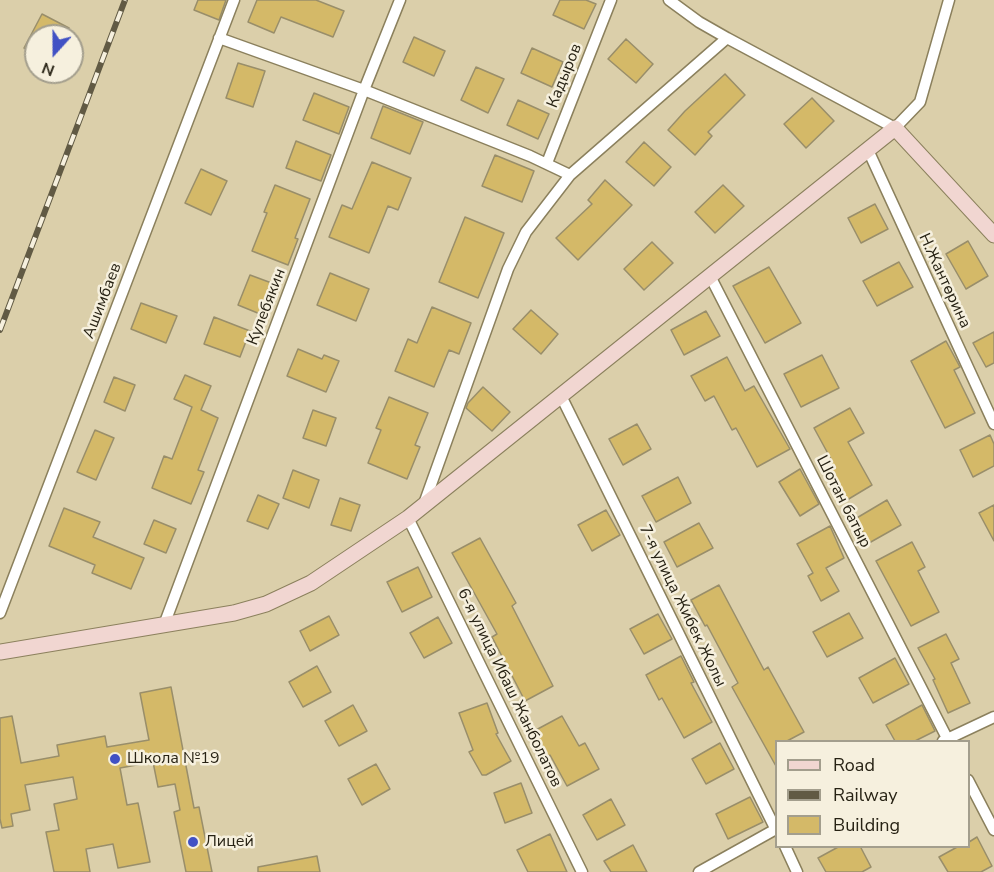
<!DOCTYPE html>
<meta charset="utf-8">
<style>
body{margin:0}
#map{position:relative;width:994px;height:872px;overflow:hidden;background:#dbcfaa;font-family:"Nunito Sans",sans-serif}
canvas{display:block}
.legend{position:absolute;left:775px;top:740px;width:195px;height:108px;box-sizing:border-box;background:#f6f0de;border:2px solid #a39e8d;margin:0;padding:8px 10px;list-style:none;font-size:18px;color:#272214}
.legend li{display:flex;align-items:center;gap:12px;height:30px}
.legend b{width:30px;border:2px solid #a39e8d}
.north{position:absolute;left:24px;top:24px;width:60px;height:60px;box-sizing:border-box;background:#f6f0de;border:2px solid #a39e8d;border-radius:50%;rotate:201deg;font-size:16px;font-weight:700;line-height:24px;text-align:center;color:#272214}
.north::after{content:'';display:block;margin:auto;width:21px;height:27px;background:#4151c4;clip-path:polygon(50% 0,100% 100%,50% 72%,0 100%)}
</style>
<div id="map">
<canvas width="994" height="872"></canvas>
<ul class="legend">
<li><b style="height:8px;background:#f1d6d1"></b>Road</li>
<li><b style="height:8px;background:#615a44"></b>Railway</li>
<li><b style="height:16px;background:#d4b968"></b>Building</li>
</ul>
<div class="north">N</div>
</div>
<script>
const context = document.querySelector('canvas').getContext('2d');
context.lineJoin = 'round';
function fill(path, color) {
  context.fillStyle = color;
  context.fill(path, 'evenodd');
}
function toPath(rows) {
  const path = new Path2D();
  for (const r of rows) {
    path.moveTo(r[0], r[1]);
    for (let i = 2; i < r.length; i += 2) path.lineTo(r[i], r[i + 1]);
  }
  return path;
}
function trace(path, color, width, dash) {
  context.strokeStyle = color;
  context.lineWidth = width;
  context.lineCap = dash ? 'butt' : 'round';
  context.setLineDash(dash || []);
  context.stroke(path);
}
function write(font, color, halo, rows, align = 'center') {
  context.font = font + ' "Nunito Sans",sans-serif';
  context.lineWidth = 5;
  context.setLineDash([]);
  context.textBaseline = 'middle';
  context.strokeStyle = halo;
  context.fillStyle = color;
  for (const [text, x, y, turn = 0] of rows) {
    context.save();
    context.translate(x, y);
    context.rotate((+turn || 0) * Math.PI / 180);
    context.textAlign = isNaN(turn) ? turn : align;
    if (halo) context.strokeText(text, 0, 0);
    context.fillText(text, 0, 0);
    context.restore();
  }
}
const building = toPath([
 [198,0,226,0,219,20,194,10,198,0],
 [257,0,316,0,344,11,333,37,281,17,274,33,248,22,257,0],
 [560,0,586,0,596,4,584,29,553,15,560,0],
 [42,14,69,28,64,36,36,36,36,54,24,48,42,14],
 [414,37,445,51,434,76,403,62,414,37],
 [626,39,653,64,636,83,608,59,626,39],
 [532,48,563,62,552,87,521,73,532,48],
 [238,63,265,71,253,107,226,98,238,63],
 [476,67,504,79,488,113,461,100,476,67],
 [725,74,745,95,708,132,712,136,695,155,668,130,685,111,725,74],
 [314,93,349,107,339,134,303,120,314,93],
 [812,98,834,121,806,148,784,124,812,98],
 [518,100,549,114,538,139,507,125,518,100],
 [383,106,423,122,410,154,371,138,383,106],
 [296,141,331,155,321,181,286,168,296,141],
 [644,142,671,167,654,186,626,162,644,142],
 [495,155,534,171,522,202,482,186,495,155],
 [372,162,411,178,398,210,388,206,369,253,329,237,342,205,352,209,372,162],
 [201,169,227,181,211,215,185,203,201,169],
 [605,180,632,205,578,260,556,238,592,204,588,200,605,180],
 [275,185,310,199,295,238,298,239,288,265,252,251,267,213,264,212,275,185],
 [723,185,744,206,715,233,695,212,723,185],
 [875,204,888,229,861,243,848,218,875,204],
 [465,217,504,233,478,298,439,282,465,217],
 [968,241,988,276,966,289,946,254,968,241],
 [652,242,673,263,644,290,624,269,652,242],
 [899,262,913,287,877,306,863,281,899,262],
 [769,267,801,323,765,343,733,286,769,267],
 [330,273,369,289,356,321,317,305,330,273],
 [250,275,277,285,265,316,238,305,250,275],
 [141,303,177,316,166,343,131,329,141,303],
 [432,307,471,323,459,354,449,350,434,387,395,371,408,339,417,343,432,307],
 [531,310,558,334,541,354,513,329,531,310],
 [706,311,720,336,684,355,671,330,706,311],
 [214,317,250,331,240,357,204,344,214,317],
 [994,332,994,363,986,367,973,343,994,332],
 [946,341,960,367,954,370,975,413,945,428,911,361,946,341],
 [298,349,322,359,324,355,339,361,326,392,287,376,298,349],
 [822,355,839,388,801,407,784,374,822,355],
 [727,357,745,391,754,386,790,449,757,467,736,428,732,430,714,396,705,401,691,376,727,357],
 [185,375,211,386,201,410,218,418,198,470,204,472,191,504,152,488,164,456,172,459,192,407,174,399,185,375],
 [114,377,135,385,125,411,104,402,114,377],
 [483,387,510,412,492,431,466,408,468,403,483,387],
 [389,397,428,413,415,445,420,447,407,479,368,463,381,430,376,428,389,397],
 [850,408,864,433,848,442,872,485,847,500,827,464,832,461,814,428,850,408],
 [313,410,336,418,326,446,303,438,313,410],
 [637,424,651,449,623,465,609,439,637,424],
 [95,430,114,438,96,480,77,472,95,430],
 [990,435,994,444,994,466,973,477,960,450,990,435],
 [800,469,819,504,800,516,779,482,800,469],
 [293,470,319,480,309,508,283,498,293,470],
 [678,477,691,503,656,522,642,496,678,477],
 [258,495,279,504,268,529,247,521,258,495],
 [340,498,360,505,351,531,331,525,340,498],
 [887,500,901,525,869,543,855,519,887,500],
 [994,505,994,541,979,513,994,505],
 [64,508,100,522,93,537,144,558,131,589,92,573,95,565,49,546,64,508],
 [606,510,620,535,592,551,578,525,606,510],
 [154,520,176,529,166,553,144,544,154,520],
 [699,523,713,548,677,567,664,542,699,523],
 [830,526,844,558,826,568,839,591,821,601,808,576,813,573,797,544,830,526],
 [480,538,516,603,512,606,553,686,525,701,492,637,497,634,452,553,480,538],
 [912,542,925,567,918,571,939,612,911,626,876,561,912,542],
 [418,567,432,597,402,612,387,582,418,567],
 [719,585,764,670,768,667,804,732,787,741,777,741,777,768,732,687,738,683,707,625,705,626,691,600,719,585],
 [849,613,863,638,827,657,813,632,849,613],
 [658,614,672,639,644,654,630,629,658,614],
 [329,616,339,635,310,651,300,631,329,616],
 [438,617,452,643,424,658,410,633,438,617],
 [946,634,959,659,951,663,970,703,948,713,933,680,935,679,918,648,946,634],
 [681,656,694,682,691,683,712,722,684,738,662,698,659,700,646,675,681,656],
 [895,658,909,684,873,703,859,678,895,658],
 [317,666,331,692,303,707,289,682,317,666],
 [171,687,194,808,199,807,212,872,186,872,174,812,180,810,175,784,158,787,153,762,120,768,127,805,138,803,150,862,118,868,113,844,86,849,90,872,54,872,46,832,59,830,54,804,77,799,73,777,25,785,30,810,11,814,13,826,2,828,0,819,0,718,12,716,21,763,59,756,57,745,105,736,107,747,149,740,140,693,171,687],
 [487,703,498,733,496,734,511,761,486,775,482,775,469,752,473,750,459,713,487,703],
 [353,705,367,731,339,746,325,721,353,705],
 [922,705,935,731,915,741,895,741,886,725,922,705],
 [562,716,579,746,585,743,599,769,567,786,550,755,548,757,534,731,562,716],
 [720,743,734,769,706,784,692,759,720,743],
 [376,764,390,789,362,805,348,779,376,764],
 [521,783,532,813,505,823,494,793,521,783],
 [750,797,763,822,728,839,716,814,750,797],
 [611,799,625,825,597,840,583,815,611,799],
 [550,834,567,872,528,872,517,850,550,834],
 [977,837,992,866,981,872,948,872,939,857,959,846,969,846,969,842,977,837],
 [633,845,647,872,611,872,604,861,633,845],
 [840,846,860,846,871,867,862,872,826,872,818,858,840,846],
 [317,856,320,872,258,872,258,867,317,856]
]);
const street = toPath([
 [669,0,699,22,727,38],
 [219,38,364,90,530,156,570,175],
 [868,150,994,424],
 [547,163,611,0],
 [710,276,949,742],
 [561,396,776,830],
 [424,504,508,269,526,232,570,175,727,38,895,128,920,102,949,0],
 [408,518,582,872],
 [0,613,234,0],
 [164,625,364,90,400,0],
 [943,741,994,717],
 [968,780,994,830],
 [785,846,797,872],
 [699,872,776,829]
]);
const secondary = toPath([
 [0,652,234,613,266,604,311,583,408,518,895,128,994,235]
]);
const rail = toPath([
 [0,330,125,0]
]);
const markers = [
 [115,759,6,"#4151c4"],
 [193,842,6,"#4151c4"]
];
const streetNames = [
 ["Кадыров",565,76,-68],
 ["Н.Жантөрина",944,281,65],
 ["Ашимбаев",103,301,-69],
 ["Кулебякин",267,307,-69],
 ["Шотан батыр",843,502,63],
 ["7-я улица Жибек Жолы",682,606,64],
 ["6-я улица Ибаш Жанболатов",509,688,64]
];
const poiNames = [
 ["Школа №19",127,759],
 ["Лицей",205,842]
];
fill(building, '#d4b968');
trace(building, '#998e6a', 1.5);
trace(street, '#8b805d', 13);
trace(secondary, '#8b805d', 17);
trace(street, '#fff', 10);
trace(secondary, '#f1d6d1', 15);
trace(rail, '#615a44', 6);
trace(rail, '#f6f0de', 4, [11]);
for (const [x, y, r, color] of markers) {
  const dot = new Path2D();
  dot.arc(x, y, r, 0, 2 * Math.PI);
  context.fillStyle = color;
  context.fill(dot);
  trace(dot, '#f6f0de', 2);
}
write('16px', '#272214', '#f6f0de', streetNames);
write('16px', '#272214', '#f6f0de', poiNames, 'left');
</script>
